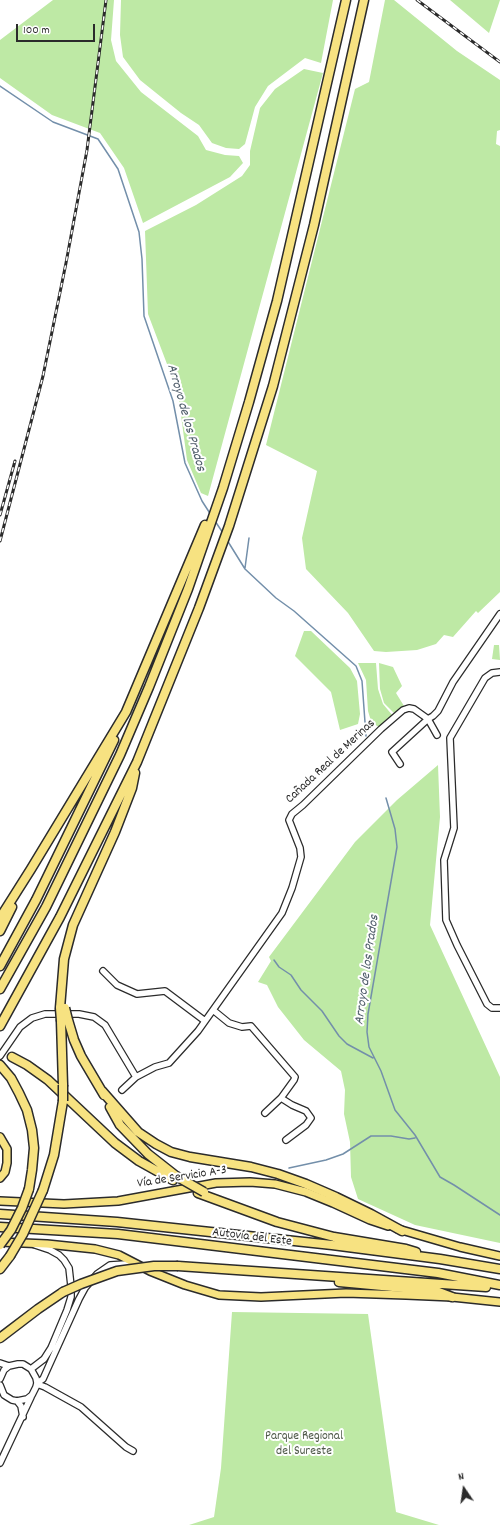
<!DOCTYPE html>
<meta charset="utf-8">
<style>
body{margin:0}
#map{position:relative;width:500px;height:1525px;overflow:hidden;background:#fff;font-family:Dekko,sans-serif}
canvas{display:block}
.north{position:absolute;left:444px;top:1469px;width:40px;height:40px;-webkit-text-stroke:3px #fff;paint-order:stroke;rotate:347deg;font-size:11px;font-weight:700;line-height:16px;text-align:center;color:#2b2b2b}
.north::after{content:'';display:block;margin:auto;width:14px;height:18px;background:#2b2b2b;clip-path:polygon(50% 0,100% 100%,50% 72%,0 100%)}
.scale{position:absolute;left:16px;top:24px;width:79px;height:18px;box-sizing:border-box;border:2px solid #2b2b2b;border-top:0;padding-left:5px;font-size:12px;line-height:14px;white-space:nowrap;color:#2b2b2b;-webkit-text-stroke:3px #fff;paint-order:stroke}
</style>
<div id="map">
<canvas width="500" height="1525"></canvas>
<div class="north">N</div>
<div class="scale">100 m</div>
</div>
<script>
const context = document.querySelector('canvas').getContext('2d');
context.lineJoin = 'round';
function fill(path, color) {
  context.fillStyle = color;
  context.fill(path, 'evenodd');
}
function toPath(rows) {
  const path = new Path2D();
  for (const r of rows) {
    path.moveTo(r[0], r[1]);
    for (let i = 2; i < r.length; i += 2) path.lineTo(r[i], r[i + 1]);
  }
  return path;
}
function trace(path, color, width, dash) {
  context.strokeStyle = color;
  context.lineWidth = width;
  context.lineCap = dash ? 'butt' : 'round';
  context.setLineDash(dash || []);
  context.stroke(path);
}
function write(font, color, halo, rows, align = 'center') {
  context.font = font + ' Dekko,sans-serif';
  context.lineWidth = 4;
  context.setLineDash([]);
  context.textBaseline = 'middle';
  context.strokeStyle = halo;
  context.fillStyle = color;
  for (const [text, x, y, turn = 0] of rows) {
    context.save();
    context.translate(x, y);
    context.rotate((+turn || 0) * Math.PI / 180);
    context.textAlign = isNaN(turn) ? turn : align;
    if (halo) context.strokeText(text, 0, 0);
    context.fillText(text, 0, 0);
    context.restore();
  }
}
const green = toPath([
 [53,0,114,0,111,40,116,61,141,92,198,136,206,150,225,155,239,156,243,163,230,177,143,223,124,168,100,133,52,115,0,78,0,40],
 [121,0,333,0,321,63,305,58,268,86,255,107,245,144,239,149,226,148,212,143,199,125,181,113,140,80,123,57,120,35],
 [385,0,394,0,457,51,500,80,500,130,497,131,496,144,500,146,500,592,478,613,476,611,453,637,444,635,436,644,417,650,386,652,374,651,348,613,306,569,302,538,317,471,266,445,355,89,369,82],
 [450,0,500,0,489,33],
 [304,69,323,73,208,496,201,493,187,460,178,393,148,314,145,231,196,205,242,176,250,165,250,151,260,108,275,89],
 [304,631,311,631,350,668,357,681,360,714,358,724,340,730,331,692,295,656],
 [494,645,499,645,500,660,492,659],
 [358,663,376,663,378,689,383,704,393,716,380,727,377,726,371,721,368,711,366,680],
 [379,663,393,667,402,686,396,693,404,706,395,714,384,703,380,689],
 [438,765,440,817,430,925,500,1077,500,1243,415,1225,358,1199,351,1177,350,1142,344,1114,345,1090,341,1071,304,1040,278,1007,267,985,258,982,271,961,269,957,355,842,397,800],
 [232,1312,368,1314,396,1512,439,1525,189,1525,214,1517,221,1468]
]);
const stream = toPath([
 [0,86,53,122,98,139,118,169,139,232,142,259,144,316,173,401,185,463,202,501,211,515],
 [215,521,223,533],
 [227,540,245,569,276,598,294,611,356,666,362,681,366,736],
 [245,568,249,538],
 [386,798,395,829,397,847,368,1014,367,1032,369,1047,381,1071,395,1110,415,1135,440,1177,454,1185,500,1215],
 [274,960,279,967,291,975,301,990,322,1011,339,1036,347,1044,373,1058],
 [289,1168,326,1160,343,1154,371,1136,391,1136,409,1139,415,1138]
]);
const minor = toPath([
 [500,672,492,673,485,678,450,738,454,828,444,860,446,920,457,945,487,1004,492,1008,500,1008],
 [400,764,392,752,428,719,437,735],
 [103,971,117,985,137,994,165,991,205,1021],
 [213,1010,229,1023,242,1027,251,1026,295,1077,294,1080,281,1098,265,1113],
 [0,1056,20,1027,32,1018,45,1014,79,1014,94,1017,105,1025,136,1077],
 [122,1090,136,1077,155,1067,169,1063,198,1031,282,913,292,888,301,857,300,848,289,820,292,814,303,805,381,729,403,710,409,708,414,709,428,719,433,716,438,711,453,682,500,614],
 [281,1098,292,1105,306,1111,311,1118,306,1125,286,1140],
 [0,1363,9,1366],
 [31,1369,44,1359,51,1348,67,1310,71,1297,71,1286,69,1268,64,1260,59,1255,50,1250,35,1245],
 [0,1379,4,1370,9,1366,18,1364,23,1364,31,1369,36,1378,37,1383,36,1387,32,1395,27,1399,17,1401,12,1400,4,1395,0,1385],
 [37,1383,43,1379,47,1370,79,1299,85,1288,97,1274,110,1265,126,1264,138,1267],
 [37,1384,45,1387,81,1407,126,1447,133,1451],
 [17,1401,21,1406,23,1417],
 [0,1463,31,1397]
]);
const major = toPath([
 [0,1137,7,1149,7,1163,5,1172,0,1178],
 [0,1201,64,1204,118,1201,216,1183,250,1182,275,1184,306,1192,333,1203,370,1220,388,1226],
 [398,1229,460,1247,500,1256],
 [0,1242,47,1244,95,1249,119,1255,150,1271,185,1285,219,1295,261,1297,346,1293,406,1295,452,1297,500,1302]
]);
const highway = toPath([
 [0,918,31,869,126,712,205,525],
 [0,931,12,907],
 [0,966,36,900,114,740],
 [0,989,46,907,120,755,149,687,188,589,223,488,249,402,277,301,346,0],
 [60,1008,64,959,73,925,115,832,132,788,135,773],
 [68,1020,74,1040,81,1056,104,1095],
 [61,1021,63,1085],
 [0,1026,60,917,137,762,199,608,229,526,273,386,314,225,364,0],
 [12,1057,27,1065,48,1080,115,1143,139,1161,173,1180],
 [0,1065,11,1078,19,1093,27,1110,32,1130,34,1148,32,1170,29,1189],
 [102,1091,138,1132,156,1144,171,1152,190,1157,251,1167,278,1174,306,1184,336,1197,371,1214,402,1231],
 [110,1107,120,1125,148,1154,176,1176],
 [43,1190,54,1155,63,1101],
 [198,1193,277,1222,334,1237,406,1249,416,1252],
 [0,1214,117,1222,332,1245,440,1259,500,1269],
 [0,1227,118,1234,438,1273,500,1285],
 [178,1266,486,1287],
 [0,1269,10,1256],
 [339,1282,436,1291,452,1297],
 [0,1338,38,1309,63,1292]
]);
const rail = toPath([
 [417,0,500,62],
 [0,515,15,461],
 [0,541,43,376,66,263,87,150,106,0]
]);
const highwayBridge = toPath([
 [60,1008,61,1021],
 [65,1008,68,1020],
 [63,1101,63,1085],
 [176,1176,204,1192],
 [0,1245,11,1230,22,1208,29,1189],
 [10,1256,23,1234,43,1190],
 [63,1292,81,1284,117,1271,154,1266,178,1266]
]);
const streetNames = [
 ["Cañada Real de Merinas",331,762,-43],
 ["Vía de Servicio A-3",182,1178,-9],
 ["Autovía del Este",252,1238,7]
];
const parkNames = [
 ["Parque Regional",304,1437],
 ["del Sureste",304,1452]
];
const waterNames = [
 ["Arroyo de los Prados",185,418,74],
 ["Arroyo de los Prados",368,970,-82]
];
fill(green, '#bee9a5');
trace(stream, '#738faa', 1.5);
trace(minor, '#2b2b2b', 8);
trace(major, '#2b2b2b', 10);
trace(highway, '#2b2b2b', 11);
trace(minor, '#fff', 5.5);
trace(major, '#f7e281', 7);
trace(highway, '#f7e281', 8);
trace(rail, '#2b2b2b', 3);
trace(rail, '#fff', 1.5, [4.5]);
trace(highwayBridge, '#2b2b2b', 11, []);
trace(highwayBridge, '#f7e281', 8);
write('13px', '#2b2b2b', '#fff', streetNames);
write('13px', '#505a4a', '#fff', parkNames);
write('italic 14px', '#4f5d6a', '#fff', waterNames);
</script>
